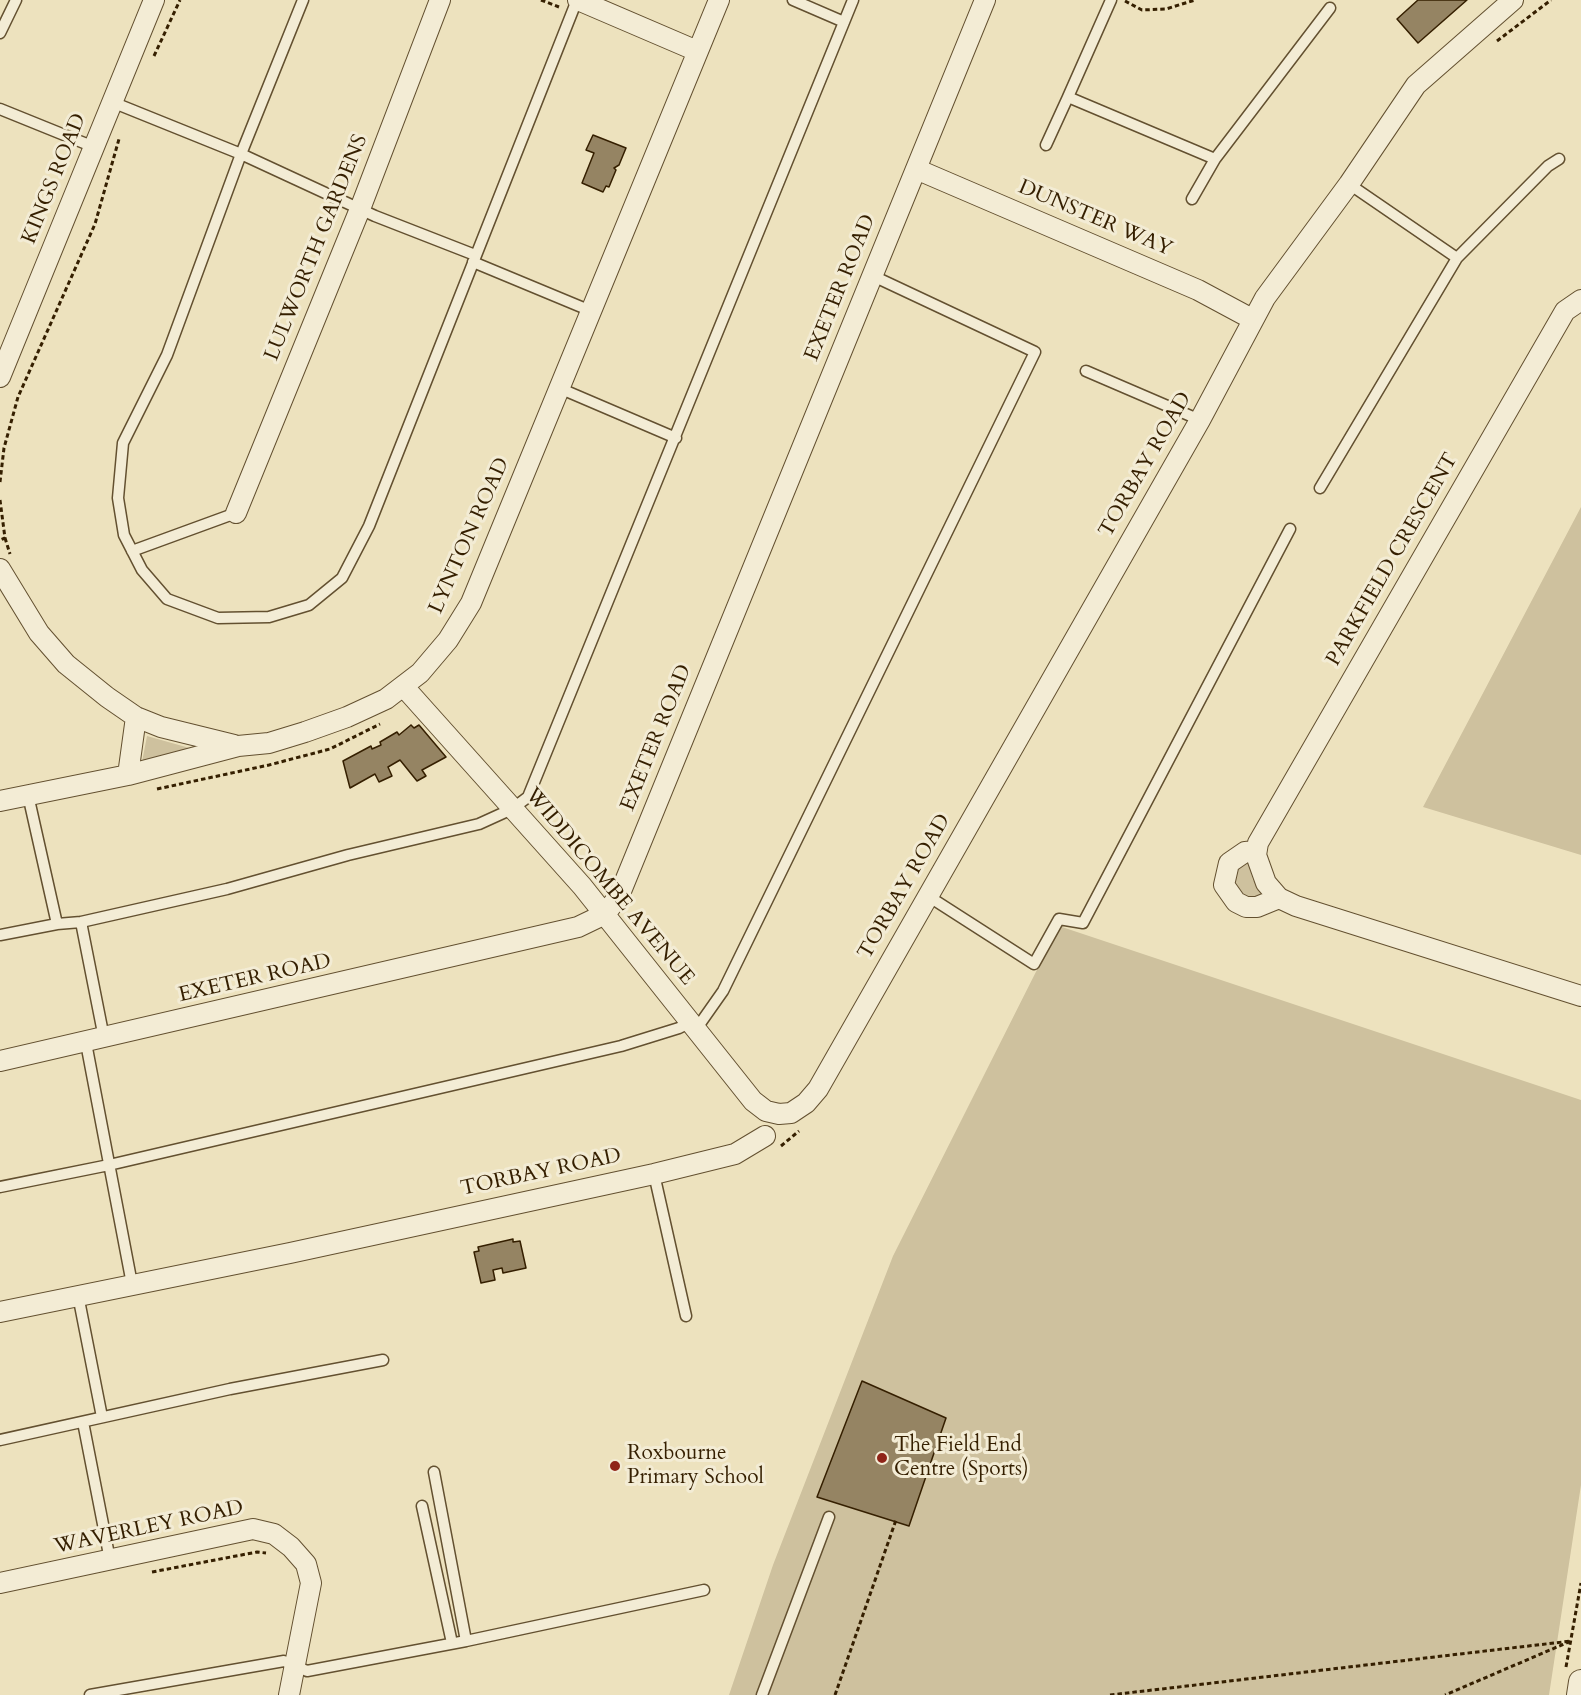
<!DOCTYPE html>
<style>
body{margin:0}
canvas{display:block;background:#ede2be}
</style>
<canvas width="1581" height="1695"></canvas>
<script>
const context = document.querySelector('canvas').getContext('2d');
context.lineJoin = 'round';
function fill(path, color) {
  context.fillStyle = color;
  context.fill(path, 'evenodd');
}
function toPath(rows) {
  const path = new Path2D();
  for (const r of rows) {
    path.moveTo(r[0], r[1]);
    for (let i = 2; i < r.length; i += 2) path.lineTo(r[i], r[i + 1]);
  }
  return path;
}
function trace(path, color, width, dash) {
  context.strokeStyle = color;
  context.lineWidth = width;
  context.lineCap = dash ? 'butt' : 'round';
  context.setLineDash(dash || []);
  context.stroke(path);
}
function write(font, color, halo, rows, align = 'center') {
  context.font = font + ' Cardo,serif';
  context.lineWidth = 6;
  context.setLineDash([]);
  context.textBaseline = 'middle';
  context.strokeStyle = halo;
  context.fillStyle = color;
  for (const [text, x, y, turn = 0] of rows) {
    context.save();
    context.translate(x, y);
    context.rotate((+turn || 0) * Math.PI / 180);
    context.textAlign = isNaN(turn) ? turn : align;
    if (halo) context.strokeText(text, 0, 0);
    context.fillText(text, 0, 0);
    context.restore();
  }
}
const green = toPath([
 [1581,507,1581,855,1423,807],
 [147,736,193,749,141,767],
 [1247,858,1253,880,1265,896,1245,902,1233,890,1232,870],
 [1059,926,1581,1100,1581,1485,1549,1695,729,1695,773,1565,893,1256]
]);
const building = toPath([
 [1418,0,1467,0,1418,43,1397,19,1418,0],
 [593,135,626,148,619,165,614,168,616,170,609,187,606,186,603,192,582,183,594,153,586,150,593,135],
 [411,725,414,728,419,725,446,757,422,770,426,776,417,781,400,760,388,767,392,776,379,782,375,774,350,788,343,761,371,746,372,749,381,745,380,742,397,732,399,735,411,725],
 [513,1239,513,1242,520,1241,526,1268,503,1273,502,1268,493,1270,495,1280,481,1283,474,1252,479,1251,478,1247,513,1239],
 [862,1381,946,1418,909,1526,817,1497,862,1381]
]);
const path = toPath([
 [541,0,559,7],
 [1125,1,1142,10,1166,9,1195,0],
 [1497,41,1551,0],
 [154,56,180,0],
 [0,482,4,448,18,397,95,224,119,139],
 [0,500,5,538,0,540],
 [5,538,10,554],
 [157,789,269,765,330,749,380,724],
 [781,1146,799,1131],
 [152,1572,257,1552,266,1553],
 [1566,1667,1581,1583],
 [835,1695,896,1520],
 [1110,1695,1571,1641,1445,1695]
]);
const service = toPath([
 [303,0,241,154,167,355,123,443,118,498,124,535,142,570,167,599,218,618,269,617,309,605,342,578,369,526,577,0],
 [793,0,844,22],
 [1111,0,1068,97,1215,159,1330,8],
 [0,33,16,0],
 [112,102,241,154,375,216,475,255],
 [0,109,94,147],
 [1046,145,1068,97],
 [1349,184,1457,258],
 [1192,199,1215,159],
 [473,262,591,311],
 [1086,371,1200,420],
 [559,388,676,438],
 [1320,488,1457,258,1548,166,1559,159],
 [132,551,236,513],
 [28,795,57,924],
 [928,896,1034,964,1059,919,1083,923,1290,529],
 [81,922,104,1038],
 [0,935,57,924,81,922,227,889,348,855,479,824,512,809,528,797,853,0],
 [697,1028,723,991,1035,352,871,275],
 [86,1043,132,1284],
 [654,1174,686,1316],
 [0,1187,109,1165,621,1046,679,1028,691,1022],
 [78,1295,102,1417],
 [83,1422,110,1560],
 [0,1440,230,1389,383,1360],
 [422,1506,452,1643],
 [466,1641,704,1590],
 [90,1695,284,1661,307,1671,466,1641,434,1472],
 [762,1695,829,1517]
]);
const minor = toPath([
 [578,0,697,51],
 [916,169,1198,290,1252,319],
 [1581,300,1565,311,1258,843,1256,855,1266,883,1279,898,1296,906,1581,996],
 [0,377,154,0],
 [236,513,360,209,440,0],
 [0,569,39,633,66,664,107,697,136,717,161,727,234,745],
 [404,687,582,886,753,1101,766,1111,779,1114,791,1113,806,1103,818,1089,1200,420,1265,298,1349,184,1416,85,1513,0],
 [128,775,136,717],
 [0,801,128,775,238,746,269,743,305,732,347,717,386,699,420,673,448,640,471,603,719,0],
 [1256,851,1245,852,1229,863,1224,885,1236,902,1246,907,1257,907,1279,898],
 [0,1061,578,927,605,914,619,896,985,0],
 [0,1312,290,1253,654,1174,735,1154,765,1136],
 [0,1583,253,1529,274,1534,291,1547,306,1564,311,1583,289,1695]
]);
const tertiary = toPath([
 [1579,1695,1581,1682]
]);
const markers = [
 [882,1458,6,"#8f2418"],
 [615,1466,6,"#8f2418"]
];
const streetNames = [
 ["KINGS ROAD",55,179,-68],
 ["DUNSTER WAY",1095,219,23],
 ["LULWORTH GARDENS",317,248,-68],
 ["EXETER ROAD",841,288,-68],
 ["TORBAY ROAD",1146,465,-60],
 ["LYNTON ROAD",470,536,-66],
 ["PARKFIELD CRESCENT",1393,560,-60],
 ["EXETER ROAD",657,738,-68],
 ["WIDDICOMBE AVENUE",609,887,50],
 ["TORBAY ROAD",905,887,-60],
 ["EXETER ROAD",255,979,-13],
 ["TORBAY ROAD",541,1173,-12],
 ["WAVERLEY ROAD",149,1528,-12]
];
const poiNames = [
 ["The Field End",894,1446],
 ["Centre (Sports)",894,1470],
 ["Roxbourne",627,1454],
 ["Primary School",627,1478]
];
fill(green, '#cec19e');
fill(building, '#958463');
trace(building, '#351f00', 1.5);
trace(service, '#635030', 13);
trace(minor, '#635030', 22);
trace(tertiary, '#635030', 26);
trace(path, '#351f00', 3, [4.5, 3]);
trace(service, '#f3ecd5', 10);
trace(minor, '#f3ecd5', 20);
trace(tertiary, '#f3ecd5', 24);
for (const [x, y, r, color] of markers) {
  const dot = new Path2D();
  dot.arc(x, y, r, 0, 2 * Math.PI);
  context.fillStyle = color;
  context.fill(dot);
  trace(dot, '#f3ecd5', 2);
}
write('21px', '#351f00', '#f3ecd5', streetNames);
write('21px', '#351f00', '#f3ecd5', poiNames, 'left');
</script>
